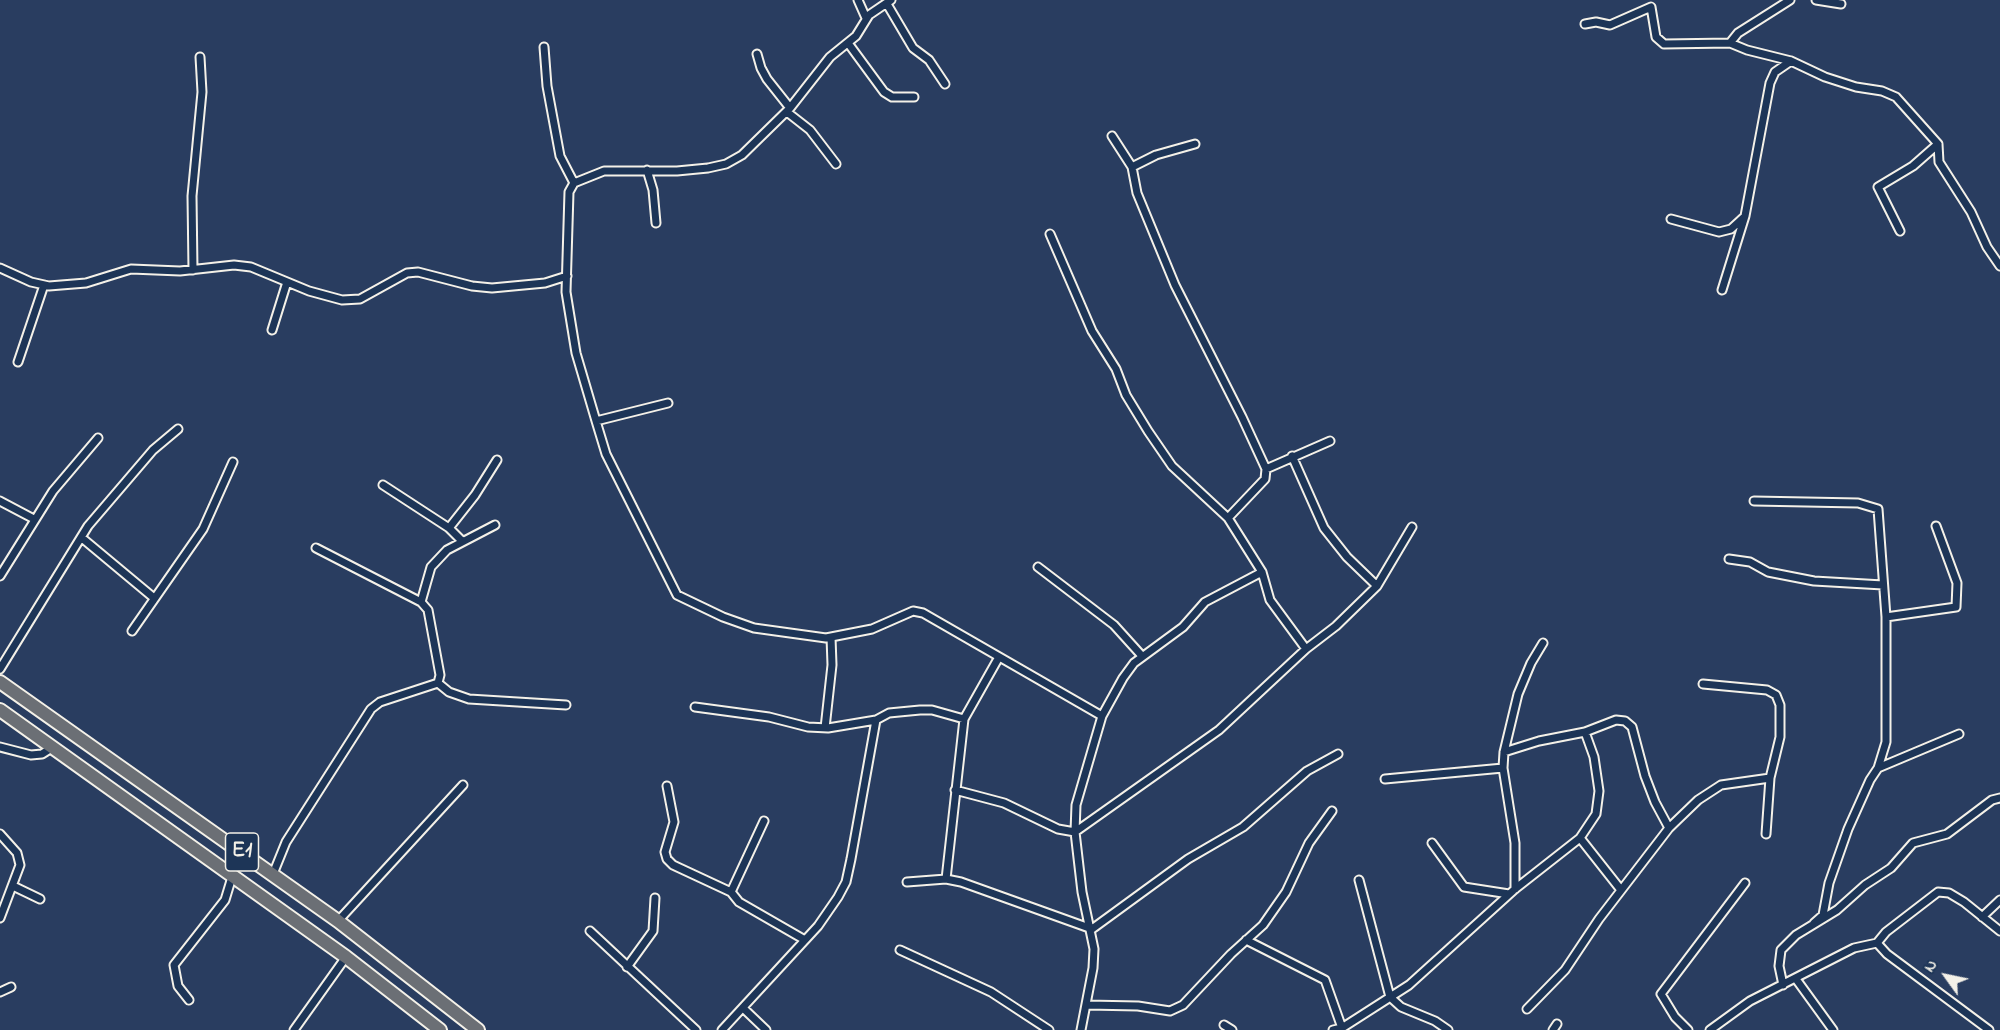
<!DOCTYPE html>
<style>
body{margin:0}
#map{position:relative;width:2000px;height:1030px;overflow:hidden;background:#293d60;font-family:"Indie Flower",sans-serif}
canvas{display:block}
.north{position:absolute;left:1916px;top:946px;width:60px;height:60px;-webkit-text-stroke:4px #1d3557;paint-order:stroke;rotate:303deg;font-size:16px;font-weight:700;line-height:24px;text-align:center;color:#f4f1e8}
.north::after{content:'';display:block;margin:auto;width:21px;height:27px;background:#f4f1e8;clip-path:polygon(50% 0,100% 100%,50% 72%,0 100%)}
</style>
<div id="map">
<canvas width="2000" height="1030"></canvas>
<div class="north">N</div>
</div>
<script>
const context = document.querySelector('canvas').getContext('2d');
context.lineJoin = 'round';
function toPath(rows) {
  const path = new Path2D();
  for (const r of rows) {
    path.moveTo(r[0], r[1]);
    for (let i = 2; i < r.length; i += 2) path.lineTo(r[i], r[i + 1]);
  }
  return path;
}
function trace(path, color, width, dash) {
  context.strokeStyle = color;
  context.lineWidth = width;
  context.lineCap = dash ? 'butt' : 'round';
  context.setLineDash(dash || []);
  context.stroke(path);
}
function write(font, color, halo, rows, align = 'center') {
  context.font = font + ' "Indie Flower",sans-serif';
  context.lineWidth = 4.5;
  context.setLineDash([]);
  context.textBaseline = 'middle';
  context.strokeStyle = halo;
  context.fillStyle = color;
  for (const [text, x, y, turn = 0] of rows) {
    context.save();
    context.translate(x, y);
    context.rotate((+turn || 0) * Math.PI / 180);
    context.textAlign = isNaN(turn) ? turn : align;
    if (halo) context.strokeText(text, 0, 0);
    context.fillText(text, 0, 0);
    context.restore();
  }
}
const minor = toPath([
 [858,0,866,18],
 [891,0,869,15,856,36,830,57,790,108,742,155,726,164,708,168,677,171,604,171,574,183,569,192,566,292,576,353,596,421,606,454,677,595,723,617,754,628,826,638,872,629,913,611,923,613,1102,716],
 [1790,0,1738,33,1730,43,1747,50,1791,61,1825,77,1856,87,1882,91,1896,97,1938,144,1939,162,1971,212,1987,247,2000,266],
 [1816,0,1841,4],
 [887,4,913,48,929,60,945,84],
 [1585,24,1596,22,1610,25,1651,7,1656,37,1664,44,1730,43],
 [848,43,884,92,892,97,914,97],
 [544,47,547,86,560,156,574,183],
 [757,54,761,68,767,79,790,108],
 [787,112,810,130,836,164],
 [1112,136,1132,167,1137,193,1175,285,1242,417,1266,469,1265,479,1228,518],
 [1132,167,1156,155,1195,144],
 [647,170,653,190,656,223],
 [1671,219,1719,232,1731,229,1743,218],
 [1900,231,1878,187,1913,166,1938,144],
 [1050,234,1092,331,1116,369,1126,395,1148,431,1172,466,1228,518,1262,572,1270,600,1306,649],
 [0,268,31,282,49,286,86,283,131,269,180,271,234,265,251,267,309,291,342,300,360,299,407,273,418,272,472,286,492,288,545,283,567,276],
 [193,270,192,196,202,92,200,57],
 [1722,290,1745,216,1770,83,1775,72,1791,61],
 [272,330,287,282],
 [18,362,44,285],
 [596,421,668,403],
 [1292,456,1324,528,1347,557,1377,586],
 [1266,469,1330,441],
 [383,485,449,528,462,541],
 [0,501,34,519],
 [1754,501,1858,503,1878,509,1886,617,1886,742,1878,768,1870,780,1848,829,1829,883,1823,915,1814,923],
 [449,528,475,495,497,460],
 [82,538,154,598],
 [316,548,421,602,428,610,440,675,438,683],
 [1729,559,1750,562,1768,572,1814,581,1883,585],
 [1038,567,1114,625,1142,656],
 [0,576,53,491,98,438],
 [421,602,431,567,447,550,495,525],
 [1886,617,1956,607,1957,583,1936,526],
 [132,631,203,529,233,462],
 [0,669,88,526,153,450,178,429],
 [438,683,449,692,469,699,566,705],
 [1703,684,1767,690,1776,695,1780,705,1780,737,1770,778,1766,834],
 [695,707,769,717,808,727,828,728,876,720,889,713,920,710,932,710,964,719],
 [825,728,832,665,831,637],
 [0,747,31,755,42,754,53,747],
 [1504,752,1539,741,1585,732,1616,720,1625,721,1632,727,1645,776,1655,802,1669,828],
 [1878,768,1959,734],
 [1385,779,1503,768],
 [667,786,674,822,665,852,667,859,673,865,731,892],
 [955,790,1004,803,1058,829,1075,832,1219,730,1306,649,1336,626,1377,586,1412,527],
 [764,821,731,892,739,902,805,940],
 [0,834,17,853,20,865,0,918],
 [1580,838,1621,890],
 [1432,843,1464,887,1509,894],
 [273,874,286,842,371,709,380,702,438,683],
 [946,879,964,719,999,657],
 [1359,880,1390,997,1401,1007,1435,1021,1448,1030],
 [907,882,946,879,961,882,1092,929],
 [13,886,40,899],
 [1515,889,1515,843,1503,768,1504,752,1518,694,1531,663,1543,643],
 [1982,917,2000,900],
 [338,921,463,785],
 [1092,929,1188,859,1243,827,1307,771,1338,754],
 [590,931,696,1030],
 [1246,940,1325,980,1342,1028],
 [1877,943,1886,932,1938,892,1949,893,1964,902,2000,931],
 [900,950,991,992,1049,1030],
 [627,967,653,931,655,898],
 [1796,979,1833,1030],
 [1783,985,1779,966,1781,950,1796,935,1837,910,1865,885,1891,868,1913,843,1947,834,1992,800,2000,798],
 [0,992,11,987],
 [189,1000,178,986,174,965,225,900,232,877],
 [1087,1005,1138,1006,1170,1011,1183,1005,1231,954,1263,925,1286,892,1309,843,1332,811],
 [743,1008,766,1030],
 [1527,1009,1565,970,1599,919,1669,828,1698,800,1721,785,1770,778],
 [1224,1025,1232,1030],
 [294,1030,346,957],
 [722,1030,818,926,838,897,846,882,851,859,876,720],
 [1081,1030,1093,968,1094,949,1082,892,1075,832,1076,805,1102,716,1123,678,1134,663,1183,627,1205,602,1262,572],
 [1333,1030,1342,1028,1409,985,1515,889,1580,838,1596,814,1599,791,1594,757,1585,732],
 [1553,1030,1557,1024],
 [1688,1030,1675,1017,1661,994,1745,883],
 [1710,1030,1750,1001,1854,948,1877,943,1887,954,1989,1030]
]);
const motorway = toPath([
 [0,682,338,921,478,1030],
 [0,710,346,957,440,1030]
]);
const shields = [
 [242,852,33]
];
const shieldNames = [
 ["E1",242,852]
];
trace(minor, '#f4f1e8', 11);
trace(motorway, '#f4f1e8', 16);
trace(minor, '#1d3557', 7);
trace(motorway, '#6b6f75', 12);
for (const [x, y, w] of shields) {
  const box = new Path2D();
  box.roundRect(x - w / 2, y - 19, w, 38, 4.5);
  context.fillStyle = '#1d3557';
  context.fill(box);
  trace(box, '#f4f1e8', 1.5);
}
write('bold 22px', '#f4f1e8', null, shieldNames);
</script>
